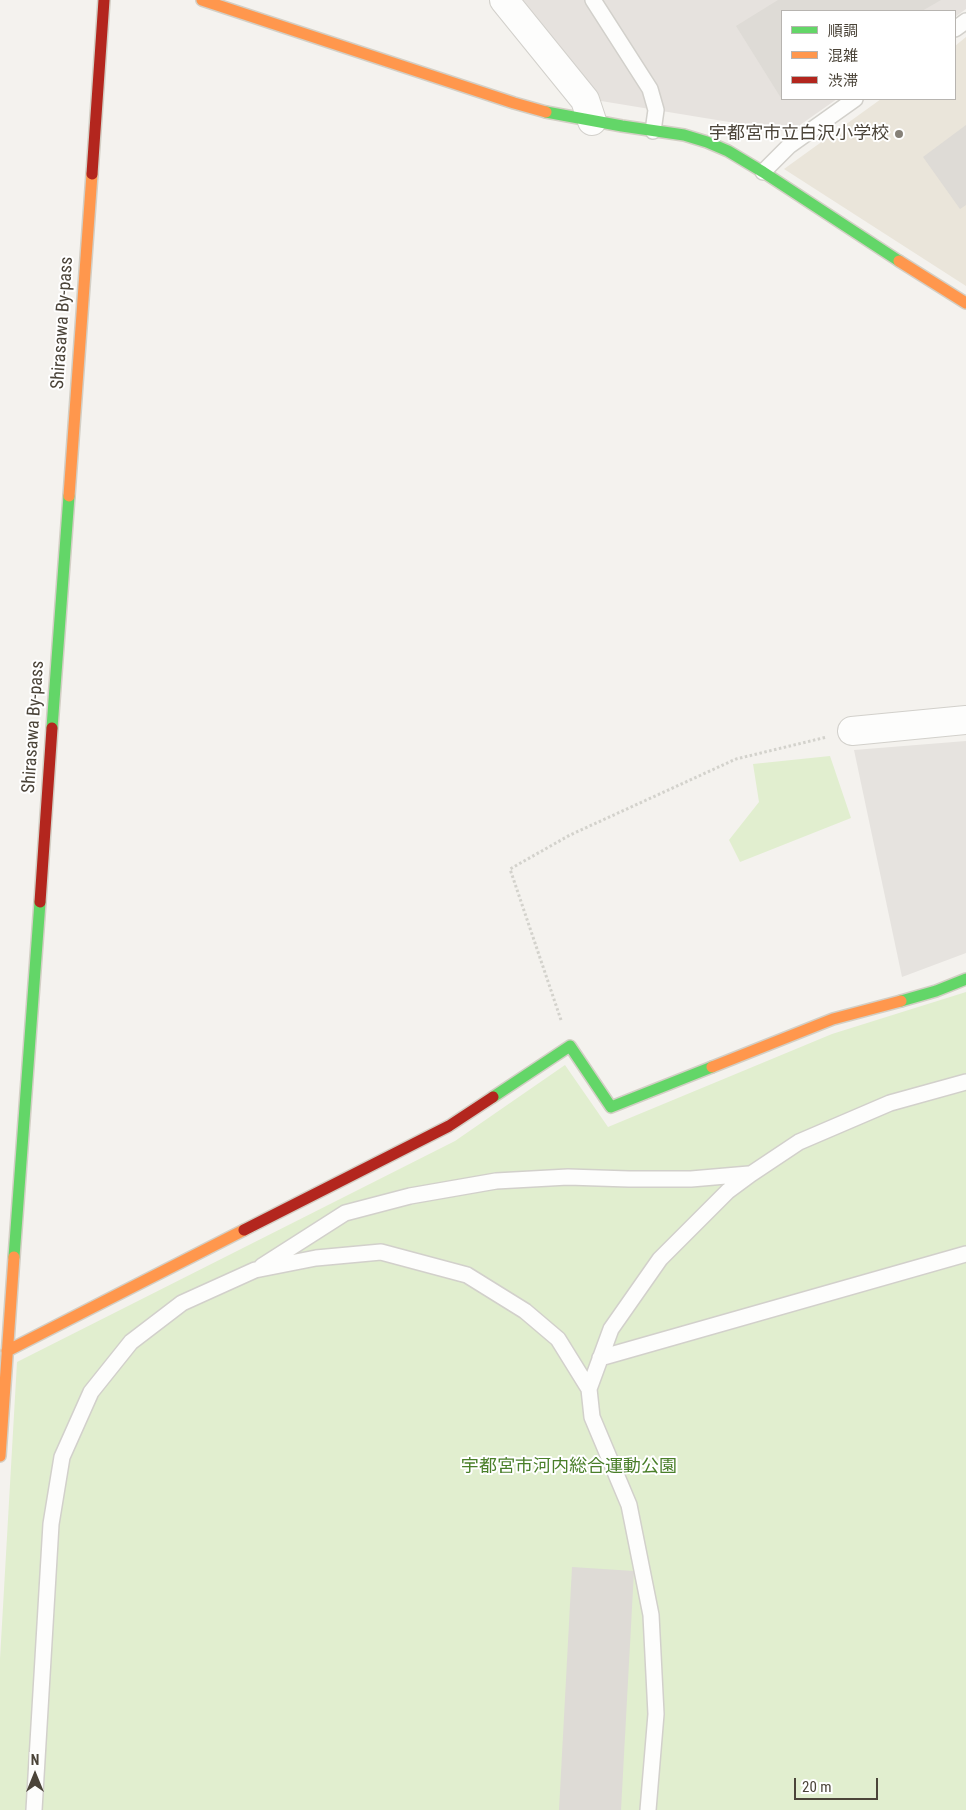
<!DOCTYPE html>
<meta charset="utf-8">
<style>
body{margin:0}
#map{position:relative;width:966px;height:1810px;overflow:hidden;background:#f4f2ee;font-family:"Roboto Condensed","Noto Sans JP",sans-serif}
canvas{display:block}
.legend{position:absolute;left:781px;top:10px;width:175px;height:90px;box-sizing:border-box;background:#fff;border:1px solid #b7b4b0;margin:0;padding:6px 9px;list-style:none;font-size:15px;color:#4b4439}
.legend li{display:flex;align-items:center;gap:10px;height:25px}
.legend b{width:25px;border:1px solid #b7b4b0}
.north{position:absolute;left:10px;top:1750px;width:50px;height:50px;-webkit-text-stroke:4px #fff;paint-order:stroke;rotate:0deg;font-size:14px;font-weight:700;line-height:20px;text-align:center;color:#4b4439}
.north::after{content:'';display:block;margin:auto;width:18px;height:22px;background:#4b4439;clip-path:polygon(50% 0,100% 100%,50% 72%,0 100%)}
.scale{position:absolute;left:794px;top:1778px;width:84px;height:22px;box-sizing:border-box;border:2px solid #4b4439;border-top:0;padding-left:6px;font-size:15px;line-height:18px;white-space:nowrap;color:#4b4439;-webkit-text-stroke:4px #fff;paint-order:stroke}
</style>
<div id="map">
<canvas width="966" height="1810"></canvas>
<ul class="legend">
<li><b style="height:6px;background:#63d668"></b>順調</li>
<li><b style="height:6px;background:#ff974d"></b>混雑</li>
<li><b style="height:6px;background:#b3261e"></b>渋滞</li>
</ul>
<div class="north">N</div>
<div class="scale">20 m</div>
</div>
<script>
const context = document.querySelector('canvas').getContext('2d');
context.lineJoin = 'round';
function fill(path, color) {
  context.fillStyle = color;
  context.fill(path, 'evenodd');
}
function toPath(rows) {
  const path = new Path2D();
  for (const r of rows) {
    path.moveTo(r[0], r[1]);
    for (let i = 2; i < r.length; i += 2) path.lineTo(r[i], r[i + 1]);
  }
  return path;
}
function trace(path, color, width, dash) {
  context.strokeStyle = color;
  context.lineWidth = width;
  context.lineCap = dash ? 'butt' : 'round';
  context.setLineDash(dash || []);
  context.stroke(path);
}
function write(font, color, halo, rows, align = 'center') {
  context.font = font + ' "Roboto Condensed","Noto Sans JP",sans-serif';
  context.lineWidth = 4;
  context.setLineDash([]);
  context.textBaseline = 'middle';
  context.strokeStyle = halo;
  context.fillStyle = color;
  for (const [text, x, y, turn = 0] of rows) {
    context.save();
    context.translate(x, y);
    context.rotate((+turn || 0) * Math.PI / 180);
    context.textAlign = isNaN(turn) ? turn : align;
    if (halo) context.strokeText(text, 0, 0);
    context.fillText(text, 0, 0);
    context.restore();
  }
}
const industrial = toPath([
 [515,0,966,0,966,9,955,17,955,11,782,11,782,99,837,99,790,132,595,100]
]);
const education = toPath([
 [966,37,966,286,784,169,881,99,955,99,955,46]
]);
const green = toPath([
 [830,756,851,818,740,862,729,840,759,802,753,764],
 [966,992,966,1810,0,1810,0,1659,17,1362,455,1141,565,1065,608,1127,832,1034]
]);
const parking = toPath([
 [966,741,966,953,902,977,854,750]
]);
const building = toPath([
 [778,0,941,0,922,11,782,11,781,98,736,26],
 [966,125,966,205,960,209,923,157],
 [572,1567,634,1571,621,1810,559,1810]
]);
const path = toPath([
 [561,1020,510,869,570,835,736,759,827,737]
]);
const lane = toPath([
 [593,0,650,89,656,110,653,131],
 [955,29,966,21],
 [763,172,789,146,855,99],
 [262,1266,345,1213,410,1196,496,1181,568,1177,629,1179,691,1179,749,1174],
 [600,1358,966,1254],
 [34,1810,51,1524,62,1457,91,1392,131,1342,182,1303,255,1270,316,1258,381,1252,467,1275,525,1311,558,1339,589,1389],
 [648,1810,656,1714,651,1615,629,1505,592,1417,589,1389,611,1329,660,1259,728,1191,751,1174,799,1142,890,1103,966,1082]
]);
const street = toPath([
 [504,0,585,100,592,121],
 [852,731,966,720]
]);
const fast = toPath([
 [546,112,622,126,684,135,707,142,728,151,763,172,899,261],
 [52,728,69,496],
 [901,1001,936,991,966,979],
 [493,1097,570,1046,611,1107,712,1067],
 [14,1257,40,902]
]);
const slow = toPath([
 [202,0,514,103,546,112],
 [899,261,966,303],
 [69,496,92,174],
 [712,1067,833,1019,901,1001],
 [7,1351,244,1230],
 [0,1456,14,1257]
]);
const jam = toPath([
 [92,174,104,0],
 [40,902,52,728],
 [244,1230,449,1126,493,1097]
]);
const markers = [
 [899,134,5,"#868178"]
];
const poiNames = [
 ["宇都宮市立白沢小学校",889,134]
];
const streetNames = [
 ["Shirasawa By-pass",63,323,-86],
 ["Shirasawa By-pass",34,727,-86]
];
const parkNames = [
 ["宇都宮市河内総合運動公園",569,1467]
];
fill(industrial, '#e6e2de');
fill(education, '#eae5da');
fill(green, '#e1eecf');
fill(parking, '#e6e3df');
fill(building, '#dedbd6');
trace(lane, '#d2d0cb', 18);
trace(street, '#d2d0cb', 30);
trace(fast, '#d3cfc5', 14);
trace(slow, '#d3cfc5', 14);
trace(jam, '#d3cfc5', 14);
trace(path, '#d3d2cc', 3, [2.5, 2.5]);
trace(lane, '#fdfdfc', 15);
trace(street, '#fdfdfc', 28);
trace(fast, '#63d668', 11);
trace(slow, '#ff974d', 11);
trace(jam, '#b3261e', 11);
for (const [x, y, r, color] of markers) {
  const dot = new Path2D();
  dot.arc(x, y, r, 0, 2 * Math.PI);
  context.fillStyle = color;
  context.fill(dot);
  trace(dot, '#fff', 2);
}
write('18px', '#4b4439', '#fff', poiNames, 'right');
write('18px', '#4b4439', '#fff', streetNames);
write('18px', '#4a7f2a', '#fff', parkNames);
</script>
